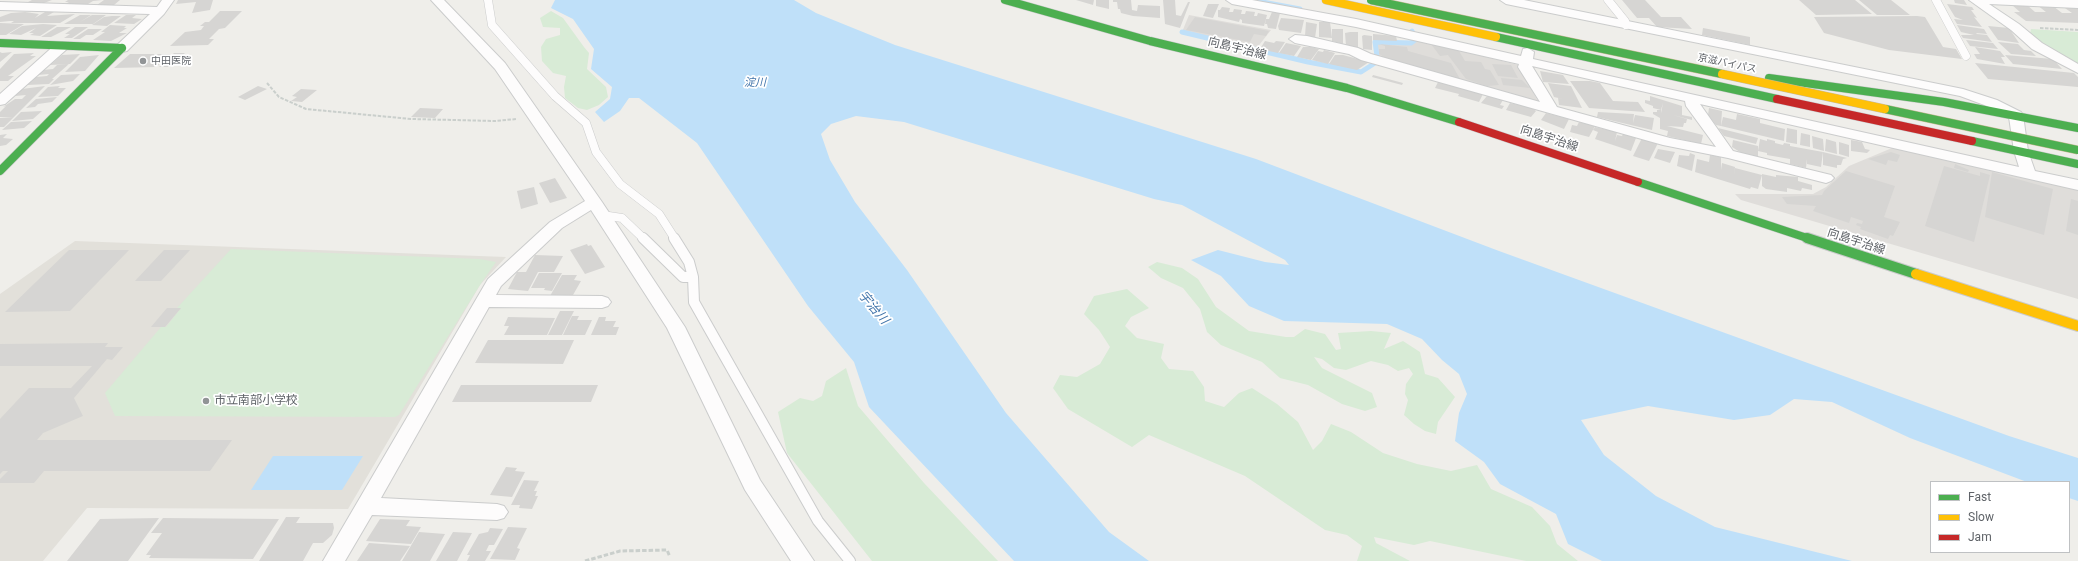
<!DOCTYPE html>
<meta charset="utf-8">
<style>
body{margin:0}
#map{position:relative;width:2078px;height:561px;overflow:hidden;background:#efeeea;font-family:Roboto,sans-serif}
canvas{display:block}
.legend{position:absolute;left:1930px;top:481px;width:140px;height:72px;box-sizing:border-box;background:#fff;border:1px solid #bfc1c3;margin:0;padding:5px 7px;list-style:none;font-size:12px;color:#5f6368}
.legend li{display:flex;align-items:center;gap:8px;height:20px}
.legend b{width:20px;border:1px solid #bfc1c3}
</style>
<div id="map">
<canvas width="2078" height="561"></canvas>
<ul class="legend">
<li><b style="height:5px;background:#4caf50"></b>Fast</li>
<li><b style="height:5px;background:#ffc107"></b>Slow</li>
<li><b style="height:5px;background:#c62828"></b>Jam</li>
</ul>
</div>
<script>
const context = document.querySelector('canvas').getContext('2d');
context.lineJoin = 'round';
function fill(path, color) {
  context.fillStyle = color;
  context.fill(path, 'evenodd');
}
function toPath(rows) {
  const path = new Path2D();
  for (const r of rows) {
    path.moveTo(r[0], r[1]);
    for (let i = 2; i < r.length; i += 2) path.lineTo(r[i], r[i + 1]);
  }
  return path;
}
function trace(path, color, width, dash) {
  context.strokeStyle = color;
  context.lineWidth = width;
  context.lineCap = dash ? 'butt' : 'round';
  context.setLineDash(dash || []);
  context.stroke(path);
}
function write(font, color, halo, rows, align = 'center') {
  context.font = font + ' Roboto,"Noto Sans JP",sans-serif';
  context.lineWidth = 3.5;
  context.setLineDash([]);
  context.textBaseline = 'middle';
  context.strokeStyle = halo;
  context.fillStyle = color;
  for (const [text, x, y, turn = 0] of rows) {
    context.save();
    context.translate(x, y);
    context.rotate((+turn || 0) * Math.PI / 180);
    context.textAlign = isNaN(turn) ? turn : align;
    if (halo) context.strokeText(text, 0, 0);
    context.fillText(text, 0, 0);
    context.restore();
  }
}
const industrial = toPath([
 [1189,15,1271,30,1256,49,1182,32],
 [1415,40,1483,54,1486,57,1518,65,1538,101,1377,56,1375,42,1411,43],
 [1892,148,2078,190,2078,299,1741,200,1735,194,1813,194,1826,187,1849,166]
]);
const education = toPath([
 [75,241,506,257,480,285,348,509,87,508,43,561,0,561,0,294]
]);
const green = toPath([
 [551,11,563,18,584,47,589,53,587,69,606,87,608,97,599,105,587,110,578,108,565,98,564,87,566,76,553,73,542,61,541,47,546,39,560,35,560,28,543,27,540,18],
 [2031,29,2078,32,2078,66,2042,46,2030,34],
 [231,249,480,259,496,262,480,285,399,415,395,417,115,416,105,393,161,327,166,327,181,308,177,308],
 [1157,262,1182,268,1198,279,1216,307,1249,331,1286,337,1294,337,1305,329,1325,334,1336,350,1341,349,1338,333,1371,331,1391,333,1384,349,1403,341,1420,352,1425,374,1438,378,1455,397,1438,422,1436,434,1425,431,1414,424,1404,415,1408,400,1405,394,1406,384,1413,374,1409,368,1398,371,1388,365,1371,361,1346,370,1334,368,1322,359,1314,357,1322,368,1372,393,1377,407,1365,411,1342,404,1308,385,1280,378,1262,362,1221,345,1207,332,1200,309,1183,288,1161,278,1148,267],
 [1127,289,1149,308,1131,317,1125,326,1137,338,1164,344,1161,358,1169,369,1193,371,1204,387,1205,401,1224,407,1239,393,1252,388,1277,404,1298,422,1313,450,1322,441,1331,424,1351,432,1383,453,1417,464,1451,471,1477,465,1491,489,1532,507,1550,526,1557,544,1578,561,1526,561,1430,541,1414,545,1374,537,1376,543,1410,561,1357,561,1362,546,1347,535,1325,530,1245,476,1149,435,1132,447,1068,409,1053,388,1060,375,1077,377,1100,364,1110,347,1099,330,1084,314,1094,296],
 [846,368,858,406,924,483,998,561,872,561,787,453,778,412,800,398,813,401,822,396,826,381]
]);
const water = toPath([
 [555,0,794,0,816,13,895,45,1256,159,1499,251,2009,436,2078,458,2078,501,2069,498,2069,482,2027,482,1910,438,1832,402,1794,399,1770,415,1734,420,1648,406,1581,420,1604,455,1656,496,1715,527,1852,561,1602,561,1568,544,1556,514,1500,484,1484,462,1455,441,1459,413,1467,394,1459,374,1442,360,1422,339,1387,324,1284,321,1249,306,1221,276,1191,260,1218,250,1265,262,1289,265,1285,260,1182,205,1154,199,904,122,856,116,831,124,821,134,830,160,855,202,907,270,1006,413,1109,532,1149,561,1014,561,869,407,854,362,808,306,697,143,639,98,629,98,620,111,604,122,595,112,610,99,612,87,591,69,594,49,573,19,551,8],
 [273,456,363,456,342,490,251,490]
]);
const stream = toPath([
 [1252,0,1300,9],
 [1182,32,1308,62,1361,72,1375,63],
 [1377,56,1375,42,1411,43,1415,40,1412,31]
]);
const building = toPath([
 [32,0,52,0,44,3,28,2],
 [68,0,102,0,93,1,88,4,65,4,69,2,65,2],
 [104,0,120,0,114,5,97,5],
 [178,0,213,0,210,10,192,13,196,2,176,4],
 [1076,0,1094,0,1093,5],
 [1096,0,1109,0,1109,9,1096,6],
 [1113,0,1131,0,1132,10,1137,11,1138,5,1160,6,1160,18,1133,16,1121,13,1120,9,1118,9,1117,2,1113,2],
 [1163,0,1175,0,1176,15,1181,16,1188,2,1190,2,1180,28,1165,24],
 [1622,0,1645,0,1661,17,1681,17,1692,29,1657,27,1649,18,1637,18],
 [1799,0,1855,0,1872,14,1816,15],
 [1859,0,1891,0,1910,15,1877,15],
 [1954,0,1964,0,1967,5,1955,3],
 [1208,4,1219,4,1213,18,1203,16],
 [1947,4,1972,7,1974,10,1971,10,1977,18,1974,17,1982,27,1957,24,1954,19,1963,20,1955,17],
 [2012,5,2027,5,2035,12,2046,12,2037,5,2053,6,2062,13,2072,13,2062,6,2078,6,2078,23,2026,21,2014,12,2020,12],
 [1222,7,1230,8,1229,12,1233,12,1234,9,1242,10,1241,14,1245,14,1246,11,1255,12,1254,16,1257,16,1258,13,1267,15,1264,26,1242,23,1242,20,1240,19,1239,22,1218,17,1218,10,1220,10],
 [220,11,242,11,225,28,219,29,209,39,214,39,208,45,170,46,185,32,201,30,204,26,200,26,205,22,209,22],
 [25,12,39,14,35,18,45,12,54,12,47,16,75,14,60,23,11,23,14,21,10,21,0,22,0,17,11,13],
 [1272,12,1280,13,1276,29,1268,28,1267,24,1265,24,1266,19,1269,19],
 [80,15,91,15,80,22,92,15,106,15,93,24,64,24],
 [126,15,136,15,132,18,142,19,134,24,114,23],
 [112,16,121,16,107,26,92,25,104,17],
 [1917,16,1925,17,1943,47,1956,49,1962,59,1889,50,1824,33,1814,17],
 [1195,17,1269,31,1266,36,1254,34,1250,42,1186,30],
 [1281,18,1304,20,1301,33,1279,30,1278,26],
 [1306,22,1317,24,1315,38,1305,36],
 [1319,22,1330,22,1332,38,1319,37],
 [0,23,24,24,6,35,0,35],
 [43,24,57,25,40,36,30,35,34,33,29,33,36,28,21,35,9,34,22,26],
 [110,25,126,26,124,28,127,28,119,33,127,33,111,41,93,40,105,32,101,32],
 [1957,25,1984,29,1987,34,1976,33,1977,34,1987,35,1992,42,1963,38,1961,35,1974,35,1961,32],
 [1988,26,2009,28,2019,43,1998,40],
 [57,27,71,27,51,37,41,37],
 [75,27,88,27,72,38,64,38,70,34,65,34],
 [1703,28,1750,37,1750,45,1702,35],
 [88,29,102,29,93,35,86,35,80,39,73,39],
 [1332,29,1343,29,1343,44,1332,41],
 [1350,32,1358,32,1358,48,1346,46,1345,33],
 [1373,34,1396,36,1397,41,1373,40],
 [1364,35,1372,36,1372,50,1363,49,1362,36],
 [1966,40,1993,43,1998,49,1970,46],
 [1265,41,1274,43,1276,41,1285,42,1278,53,1260,49],
 [1998,42,2018,44,2024,50,2031,51,2036,56,2011,54],
 [1286,43,1301,46,1294,56,1279,53],
 [1379,44,1407,47,1408,51,1451,63,1460,79,1386,58,1379,54,1379,49,1385,49,1385,46],
 [1431,44,1459,51,1465,61,1481,62,1485,69,1490,70,1499,85,1487,86,1466,79,1448,55,1440,56],
 [1303,47,1311,47,1319,49,1311,60,1297,57],
 [1975,47,2000,51,2005,57,2001,57,2005,64,1977,59,1974,54,1980,54],
 [1324,50,1335,53,1328,64,1312,60,1318,51,1323,52],
 [0,52,2,53,12,52,0,62],
 [34,53,30,56,36,56,8,76,14,76,8,81,0,81,0,69,14,54],
 [174,53,185,53,170,67,159,67],
 [80,54,70,64,50,65,62,55],
 [130,54,171,54,156,67,114,68],
 [99,55,85,71,65,72,80,57],
 [1335,55,1343,55,1369,62,1357,70,1329,64],
 [2005,55,2053,59,2062,69,2013,64],
 [1975,63,2074,73,2078,77,2078,87,1988,79],
 [69,64,52,79,54,79,49,84,27,85,36,77,47,76,49,74,38,75,43,70,53,69,57,65],
 [1492,64,1511,65,1518,78,1498,76],
 [1540,71,1563,75,1569,84,1543,82],
 [80,74,73,81,50,85,61,75],
 [1373,75,1403,83,1402,85,1372,77],
 [1501,78,1522,80,1530,88,1503,85],
 [1570,81,1590,81,1600,83,1613,101,1638,102,1645,112,1589,108],
 [1438,82,1461,88,1483,94,1479,102,1458,96,1459,94,1435,88],
 [1548,83,1571,86,1582,108,1559,105,1558,98,1563,99,1554,97],
 [45,86,4,127,0,127,0,118,13,117,0,117,0,112,6,106,3,107,15,99,22,99,26,95,15,96,22,89],
 [60,86,58,88,66,88,58,96,38,97,48,87],
 [258,86,267,89,245,100,238,97],
 [301,89,317,90,302,102,291,101,297,97,292,96],
 [1487,96,1503,100,1500,105,1504,106,1502,109,1481,103],
 [1650,96,1682,106,1682,115,1692,117,1692,120,1673,115,1687,119,1686,123,1684,123,1683,127,1667,126,1703,135,1701,144,1667,136,1668,131,1660,129,1660,118,1653,114,1653,112,1657,112,1657,110,1661,110,1661,113,1663,103,1661,110,1653,108,1653,106,1645,103,1645,100,1650,101],
 [57,97,52,102,38,104,35,107,26,108,36,99],
 [1510,103,1532,108,1536,111,1531,117,1506,110],
 [420,108,443,109,435,118,411,117],
 [1709,108,1722,111,1721,126,1716,125,1708,115],
 [42,111,33,119,12,121,21,112],
 [1598,112,1634,114,1633,123,1635,115,1654,118,1652,130,1597,117],
 [1546,113,1569,119,1564,129,1541,120],
 [1737,114,1760,119,1760,129,1760,123,1785,129,1784,141,1721,126,1723,117,1736,120],
 [32,121,24,128,2,130,11,122],
 [1579,122,1595,126,1589,137,1570,132,1572,125,1577,126],
 [1595,127,1617,132,1615,141,1617,135,1622,136,1623,134,1636,138,1631,151,1595,139,1598,132,1593,130],
 [1718,128,1758,138,1756,144,1724,136],
 [1787,128,1797,130,1797,144,1786,142],
 [1801,133,1810,135,1810,147,1800,145],
 [7,134,3,138,13,139,6,145,0,146,0,135],
 [1812,136,1823,139,1824,151,1813,148],
 [1642,138,1658,143,1649,161,1633,156],
 [1760,139,1767,141,1767,139,1775,141,1775,143,1783,145,1784,143,1790,144,1790,146,1823,152,1821,167,1807,164,1807,159,1806,168,1790,164,1790,159,1767,155,1767,153,1758,151],
 [1826,139,1836,142,1837,154,1825,151],
 [1733,140,1758,146,1758,157,1743,154,1732,147],
 [1851,140,1862,142,1865,149,1870,150,1867,153,1851,151],
 [1839,142,1849,145,1849,157,1839,154],
 [1658,149,1675,152,1670,163,1654,158],
 [1823,152,1847,158,1843,159,1841,165,1837,165,1837,168,1823,165],
 [1891,152,1900,155,1897,162,1888,160,1886,165,1868,159],
 [1690,153,1695,155,1692,171,1677,166,1679,155,1689,156],
 [1710,155,1721,157,1721,170,1722,163,1735,167,1734,175,1735,168,1762,175,1758,189,1751,187,1750,189,1695,172,1697,159,1709,162],
 [1955,164,1969,170,1968,172,1954,168],
 [1944,166,1980,176,1980,172,1990,175,1974,242,1925,226],
 [1846,171,1895,186,1884,217,1900,222,1893,236,1890,235,1888,239,1860,229,1861,227,1856,225,1857,223,1862,224,1863,221,1851,217,1849,223,1813,211,1816,206,1787,204,1782,197,1822,195,1824,191],
 [1992,172,2053,189,2044,235,1985,217],
 [1762,174,1776,177,1776,175,1798,177,1798,181,1812,185,1812,190,1802,188,1801,191,1787,188,1787,192,1766,189,1762,186],
 [555,178,567,198,550,203,539,183],
 [534,187,538,204,521,209,517,191],
 [2071,199,2078,201,2078,235,2066,231],
 [587,244,588,246,591,245,605,267,585,274,570,250],
 [69,250,129,250,70,311,5,312],
 [164,250,190,250,161,281,135,281],
 [535,255,563,256,554,272,538,272,528,291,508,289,517,272,532,272,526,272],
 [539,273,562,273,552,291,544,290,545,288,531,288],
 [562,275,577,275,574,280,581,281,573,295,550,296],
 [167,308,181,308,165,327,151,327],
 [560,311,574,311,562,335,548,335],
 [572,316,579,316,577,320,592,320,585,335,563,335],
 [508,317,555,318,547,335,504,335,509,326,504,326],
 [599,317,606,317,605,321,616,321,613,327,619,327,616,335,591,335],
 [488,340,574,340,563,364,475,363],
 [108,343,105,347,123,347,112,360,107,359,74,398,83,416,43,433,37,440,232,440,210,471,44,471,34,483,0,483,0,479,8,471,3,471,0,474,0,419,29,388,71,388,92,366,0,366,0,344],
 [461,385,598,385,591,402,452,402],
 [506,467,517,468,515,471,525,472,512,497,490,495],
 [524,480,539,481,534,491,537,491,535,496,538,496,532,509,519,508,520,505,511,505],
 [286,517,300,517,296,523,333,523,334,528,332,535,323,543,313,543,303,561,259,561],
 [159,518,128,561,67,561,100,519],
 [163,518,279,519,253,559,149,558,151,555,146,555,162,533,151,533],
 [380,519,410,520,406,526,421,527,411,544,366,541],
 [508,527,527,528,517,548,520,549,515,560,490,559],
 [490,528,503,529,494,545,489,545,486,551,491,551,485,561,467,561,470,555,467,555,479,534,488,532],
 [419,532,445,534,430,561,402,561],
 [453,532,472,533,457,561,436,561],
 [369,543,410,546,400,561,357,561]
]);
const pathFar1 = toPath([
 [2040,28,2078,30],
 [267,83,279,97,306,109,411,119,495,121,517,119]
]);
const path = toPath([
 [585,561,620,551,667,550,670,557]
]);
const laneFar1 = toPath([
 [488,0,492,25,555,96,586,123,596,152,620,184,659,214,675,239],
 [1608,0,1625,21,1626,25],
 [1936,0,1966,56],
 [602,215,622,218,644,239]
]);
const lane = toPath([
 [643,238,683,277,693,277],
 [674,238,689,262,693,277,694,302,818,521,850,561]
]);
const street = toPath([
 [162,0,174,0,164,14,127,51,122,52,117,51,116,48,117,45,150,14,0,10,0,2,157,7,162,0],
 [431,0,444,0,505,63,602,202,685,327,760,480,814,561,791,561,745,490,667,328,591,210,562,228,501,286,496,295,602,296,608,298,611,302,608,306,602,308,489,307,381,498,497,504,504,506,508,512,504,518,497,520,372,515,345,561,323,561,488,279,550,222,585,201,495,69,431,0],
 [1226,0,1252,0,1356,19,1521,56,1523,49,1528,48,1534,52,1533,59,2019,167,2014,151,2009,117,1987,106,1960,96,1506,4,1500,0,1524,0,1963,89,1997,100,2021,112,2023,115,2028,151,2035,171,2078,180,2078,190,1700,104,1733,151,1831,175,1834,178,1831,181,1826,183,1728,158,1663,145,1361,60,1349,54,1295,43,1289,39,1295,35,1307,36,1358,48,1371,54,1540,102,1518,67,1519,64,1356,27,1232,4,1226,0],
 [1532,66,1685,101,1686,106,1716,147,1670,138,1557,107,1532,66],
 [1969,0,2078,0,2078,8,1989,4,2019,24,2042,43,2078,64,2078,73,2032,49,2011,30,1969,0],
 [62,42,68,46,67,49,5,104,0,105,0,94,57,43,62,42]
]);
const fastFar1 = toPath([
 [1005,0,1150,41,1347,88,1459,122],
 [1496,37,1777,99],
 [0,43,122,48],
 [1769,78,1944,102,2078,128],
 [1972,141,2078,164],
 [0,171,122,48],
 [1638,182,1810,239]
]);
const fast = toPath([
 [1807,238,1916,274]
]);
const slowFar1 = toPath([
 [1326,0,1496,37]
]);
const slow = toPath([
 [1916,274,2078,326]
]);
const jam = toPath([
 [1777,99,1972,141],
 [1459,122,1638,182]
]);
const fastBridge = toPath([
 [1371,0,1722,74],
 [1885,109,2078,150]
]);
const slowBridge = toPath([
 [1722,74,1885,109]
]);
const markers = [
 [143,61,4,"#919496"],
 [206,401,4,"#919496"]
];
const farPoinames = [
 ["中田医院",151,61]
];
const farStreetnames = [
 ["京滋バイパス",1727,64,12]
];
const farWaternames = [
 ["淀川",755,83]
];
const streetNames = [
 ["向島宇治線",1237,49,14],
 ["向島宇治線",1549,139,18],
 ["向島宇治線",1856,242,18]
];
const poiNames = [
 ["市立南部小学校",214,401]
];
const waterNames = [
 ["宇治川",873,308,50]
];
fill(industrial, '#dfddda');
fill(education, '#e2e0da');
fill(green, '#d8ebd6');
fill(water, '#bfe0f9');
trace(stream, '#bfe0f9', 5);
fill(building, '#d6d5d3');
trace(laneFar1, '#cbcccc', 9);
trace(lane, '#cbcccc', 12);
trace(street, '#cbcccc', 2);
trace(fastFar1, '#cacacb', 9);
trace(fast, '#cacacb', 12);
trace(slowFar1, '#cacacb', 9);
trace(slow, '#cacacb', 12);
trace(jam, '#cacacb', 9);
trace(pathFar1, '#cacfcc', 2, [3.5, 1.5]);
trace(path, '#cacfcc', 3, [4.5, 2]);
trace(laneFar1, '#fdfcfc', 8);
trace(lane, '#fdfcfc', 10);
fill(street, '#fdfcfc');
trace(fastFar1, '#4caf50', 8);
trace(fast, '#4caf50', 10);
trace(slowFar1, '#ffc107', 8);
trace(slow, '#ffc107', 10);
trace(jam, '#c62828', 8);
trace(fastBridge, '#c8b996', 9, []);
trace(slowBridge, '#c8b996', 9, []);
trace(fastBridge, '#4caf50', 8);
trace(slowBridge, '#ffc107', 8);
for (const [x, y, r, color] of markers) {
  const dot = new Path2D();
  dot.arc(x, y, r, 0, 2 * Math.PI);
  context.fillStyle = color;
  context.fill(dot);
  trace(dot, '#fff', 1.5);
}
write('10px', '#5f6368', '#fff', farPoinames, 'left');
write('10px', '#5f6368', '#fff', farStreetnames);
write('italic 11px', '#4174aa', '#fff', farWaternames);
write('12px', '#5f6368', '#fff', streetNames);
write('12px', '#5f6368', '#fff', poiNames, 'left');
write('italic 13px', '#4174aa', '#fff', waterNames);
</script>
